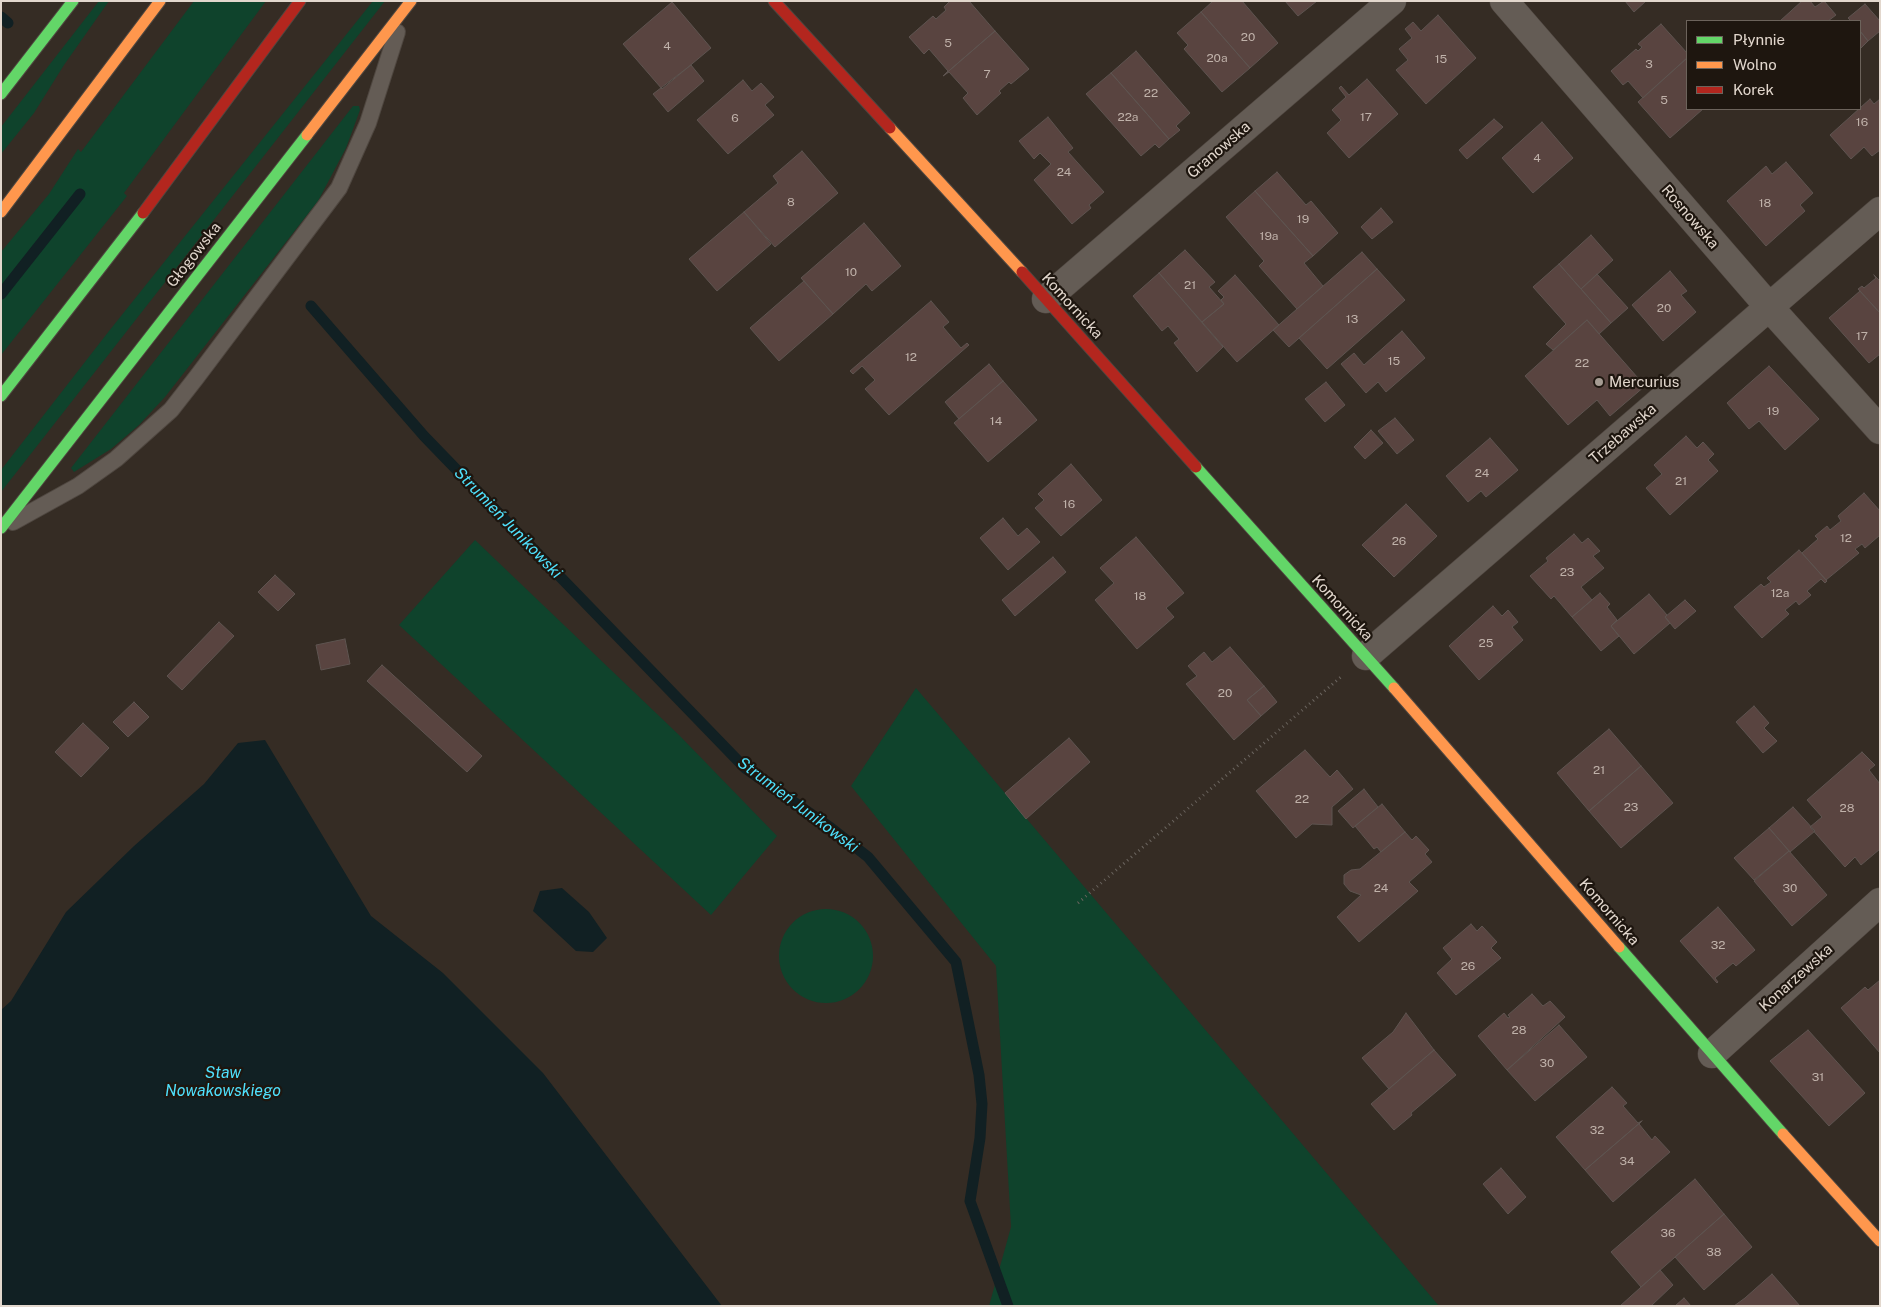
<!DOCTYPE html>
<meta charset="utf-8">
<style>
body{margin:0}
#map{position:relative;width:1881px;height:1307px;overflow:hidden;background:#352c24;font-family:"Public Sans",sans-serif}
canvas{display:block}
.frame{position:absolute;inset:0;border:2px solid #e2d7cd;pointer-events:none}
.legend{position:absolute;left:1686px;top:20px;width:175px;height:90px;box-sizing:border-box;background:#1e160f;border:1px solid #6c635b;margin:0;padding:6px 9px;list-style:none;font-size:15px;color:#e2d7cd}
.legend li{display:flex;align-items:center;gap:10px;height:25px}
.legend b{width:25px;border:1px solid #6c635b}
</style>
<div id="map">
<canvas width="1881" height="1307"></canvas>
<div class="frame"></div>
<ul class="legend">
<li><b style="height:6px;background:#63d668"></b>Płynnie</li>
<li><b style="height:6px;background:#ff974d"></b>Wolno</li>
<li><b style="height:6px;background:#b3261e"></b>Korek</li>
</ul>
</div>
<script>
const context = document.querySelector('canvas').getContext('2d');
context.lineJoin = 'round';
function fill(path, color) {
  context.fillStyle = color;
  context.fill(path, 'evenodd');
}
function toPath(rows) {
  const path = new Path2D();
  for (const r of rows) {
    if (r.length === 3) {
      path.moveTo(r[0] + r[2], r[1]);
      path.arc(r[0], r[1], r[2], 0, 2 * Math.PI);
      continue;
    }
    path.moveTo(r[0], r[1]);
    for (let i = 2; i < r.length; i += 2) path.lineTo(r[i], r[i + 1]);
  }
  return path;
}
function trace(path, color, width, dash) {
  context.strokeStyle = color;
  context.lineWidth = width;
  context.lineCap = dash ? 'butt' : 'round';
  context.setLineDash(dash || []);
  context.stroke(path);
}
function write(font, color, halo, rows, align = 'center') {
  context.font = font + ' "Public Sans",sans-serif';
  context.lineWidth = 4.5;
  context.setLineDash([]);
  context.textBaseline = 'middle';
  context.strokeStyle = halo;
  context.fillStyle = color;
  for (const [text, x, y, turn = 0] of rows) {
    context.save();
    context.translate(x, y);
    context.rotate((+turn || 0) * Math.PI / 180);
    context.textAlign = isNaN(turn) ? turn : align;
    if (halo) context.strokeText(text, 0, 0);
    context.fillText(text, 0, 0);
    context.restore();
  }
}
const green = toPath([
 [99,1,109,1,64,65,34,113,1,154,1,127],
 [194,1,266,1,124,193,127,196,1,355,1,252,49,194,78,149,81,152],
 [373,1,385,1,1,492,1,470,109,331],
 [353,106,359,106,360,110,346,148,318,201,165,397,139,425,111,449,74,472,71,468],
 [475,540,679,735,777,836,711,915,399,625],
 [916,688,1439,1306,989,1306,1011,1227,996,966,851,786],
 [826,956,47]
]);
const water = toPath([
 [265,740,371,916,443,973,543,1073,722,1306,1,1306,1,1010,11,1001,66,912,134,846,204,784,238,743],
 [562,888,589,912,607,938,593,952,576,951,533,911,540,891]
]);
const stream = toPath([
 [1,17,8,23],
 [1,294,80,194],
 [311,306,424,436,745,768,831,828,868,857,956,962,979,1075,982,1104,980,1138,970,1201,1008,1306]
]);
const building = toPath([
 [950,1,969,1,995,31,943,76,948,71,929,49,924,54,909,37,933,16,936,19,946,10,944,7,950,1],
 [1213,1,1242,1,1278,43,1250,68,1201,12,1213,1],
 [1285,1,1317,1,1298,16,1285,1],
 [1625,1,1646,1,1634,12,1625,1],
 [1802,1,1810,1,1815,7,1824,1,1836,15,1828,21,1780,21,1802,1],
 [672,2,711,48,662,89,623,44,672,2],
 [1865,4,1880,21,1880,31,1868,41,1860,31,1860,21,1851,21,1848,18,1865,4],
 [1201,12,1250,68,1222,92,1184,49,1188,45,1177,33,1201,12],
 [1438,15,1476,58,1426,104,1396,70,1408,60,1399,49,1412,38,1405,29,1413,22,1421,31,1438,15],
 [1661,24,1687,53,1687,58,1643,98,1628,81,1623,85,1611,71,1636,49,1638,51,1642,47,1638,44,1661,24],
 [995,31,1029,69,1011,84,1009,82,999,91,1001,93,977,115,963,98,968,93,949,72,943,76,995,31],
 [1860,31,1868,41,1860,49,1860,31],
 [1136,51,1190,113,1176,126,1180,130,1169,139,1111,73,1136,51],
 [1687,58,1687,109,1703,109,1670,138,1638,102,1687,58],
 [691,65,704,81,668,112,653,94,691,65],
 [1111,73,1169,139,1159,148,1155,144,1141,156,1086,94,1111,73],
 [1367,79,1398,114,1349,158,1327,133,1341,120,1332,110,1346,97,1339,88,1341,86,1349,95,1367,79],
 [743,80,752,91,761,83,774,97,765,105,774,115,728,154,697,120,743,80],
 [1870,99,1874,104,1880,99,1880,150,1872,156,1864,147,1851,159,1830,135,1870,99],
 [1048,117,1073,148,1068,152,1104,192,1089,205,1091,208,1072,224,1034,180,1051,164,1040,153,1034,159,1019,141,1048,117],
 [1494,119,1503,127,1467,159,1459,150,1494,119],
 [1542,122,1573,158,1533,193,1502,158,1542,122],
 [802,151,838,193,775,247,744,212,778,183,773,176,802,151],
 [1786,162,1813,193,1800,205,1805,211,1766,246,1727,201,1766,166,1772,174,1786,162],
 [1277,172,1306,205,1311,201,1338,233,1313,256,1255,191,1277,172],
 [1255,191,1313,256,1304,263,1323,286,1297,309,1259,266,1264,261,1226,217,1255,191],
 [1381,208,1393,222,1372,239,1361,227,1381,208],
 [744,212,771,244,717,291,689,259,744,212],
 [864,223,901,266,872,291,866,284,833,314,801,278,864,223],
 [1591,235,1613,260,1581,289,1559,264,1591,235],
 [1185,250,1215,282,1209,287,1224,304,1202,322,1159,273,1185,250],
 [1362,252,1377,269,1289,347,1273,330,1362,252],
 [1559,264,1611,323,1599,334,1587,320,1553,350,1546,344,1566,324,1533,287,1559,264],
 [1377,269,1405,300,1327,369,1299,338,1377,269],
 [1670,271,1687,291,1681,295,1696,312,1663,341,1632,305,1670,271],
 [1159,273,1223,347,1197,372,1174,343,1179,339,1168,326,1162,331,1133,296,1159,273],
 [1597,274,1628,308,1611,323,1581,289,1597,274],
 [1235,275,1279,325,1237,362,1202,322,1224,304,1221,300,1224,297,1218,291,1235,275],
 [1874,275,1880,281,1880,313,1858,289,1862,286,1864,288,1876,278,1874,275],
 [804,281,833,314,779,361,750,328,804,281],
 [1860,291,1880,313,1880,354,1869,363,1829,318,1860,291],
 [931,301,949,322,943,327,961,348,967,343,969,345,889,415,865,389,875,380,862,366,853,374,850,371,931,301],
 [1587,320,1645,386,1610,416,1597,400,1568,425,1525,376,1587,320],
 [1402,331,1425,358,1386,392,1378,382,1366,393,1341,364,1354,353,1364,365,1402,331],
 [989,364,1003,381,959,419,945,402,989,364],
 [1769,366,1819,419,1785,450,1759,421,1749,429,1727,403,1769,366],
 [1003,381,1037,420,988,462,954,423,1003,381],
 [1326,382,1345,405,1325,422,1305,399,1326,382],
 [1395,418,1414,440,1397,454,1378,431,1395,418],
 [1371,430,1383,443,1365,459,1354,447,1371,430],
 [1686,436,1697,448,1703,442,1714,454,1708,460,1718,471,1670,515,1646,488,1662,474,1654,465,1686,436],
 [1490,438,1518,470,1486,497,1481,491,1468,502,1446,476,1490,438],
 [1071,464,1102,500,1061,536,1035,508,1044,500,1038,494,1071,464],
 [1864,493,1880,511,1880,535,1865,548,1862,544,1855,549,1859,553,1826,580,1802,553,1818,539,1815,536,1827,526,1830,530,1841,521,1838,516,1864,493],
 [1406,504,1437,536,1394,577,1362,545,1406,504],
 [1003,518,1018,536,1027,528,1040,542,1008,570,980,538,1003,518],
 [1574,534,1582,543,1588,538,1600,551,1593,556,1604,568,1581,587,1592,600,1572,617,1554,596,1551,599,1530,576,1548,561,1546,558,1574,534],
 [1136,537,1184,593,1166,608,1174,617,1137,649,1095,600,1114,583,1100,568,1136,537],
 [1799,550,1827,581,1825,583,1821,579,1807,591,1811,595,1799,605,1796,601,1785,610,1789,614,1762,638,1734,607,1761,584,1764,587,1771,582,1767,578,1799,550],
 [1053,557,1066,572,1015,616,1002,600,1053,557],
 [275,575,295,594,278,611,258,592,275,575],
 [1600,593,1610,604,1607,607,1617,620,1611,626,1619,636,1601,651,1572,617,1600,593],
 [1649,594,1667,615,1665,617,1670,623,1634,654,1611,626,1649,594],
 [1685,600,1696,611,1675,629,1665,617,1685,600],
 [1493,606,1502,616,1508,610,1518,622,1512,627,1523,640,1479,680,1449,646,1493,606],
 [219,622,234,636,182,690,167,676,219,622],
 [345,639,350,664,321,670,316,645,345,639],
 [1230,647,1264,686,1247,700,1261,716,1234,740,1186,684,1197,676,1188,666,1204,652,1212,662,1230,647],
 [382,665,482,756,467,772,367,681,382,665],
 [1264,686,1277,702,1261,716,1247,700,1264,686],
 [134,702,149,717,128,737,113,722,134,702],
 [1754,706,1769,723,1764,728,1777,741,1763,753,1736,722,1754,706],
 [83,723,109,748,81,777,55,752,83,723],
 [1609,729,1641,766,1589,811,1557,773,1609,729],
 [1069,738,1090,762,1026,819,1005,793,1069,738],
 [1305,750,1330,777,1337,770,1353,789,1332,807,1332,825,1312,824,1296,838,1256,791,1305,750],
 [1862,752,1875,765,1869,770,1880,784,1880,849,1861,865,1855,857,1845,867,1810,827,1822,817,1807,800,1862,752],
 [1641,766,1673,803,1621,848,1589,811,1641,766],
 [1364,789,1378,807,1353,828,1338,811,1364,789],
 [1382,804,1405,832,1381,852,1377,847,1374,849,1355,826,1382,804],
 [1793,807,1815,831,1790,852,1769,828,1793,807],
 [1769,828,1789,851,1754,880,1734,858,1769,828],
 [1405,832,1412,840,1416,836,1429,850,1425,854,1432,862,1409,882,1418,891,1359,942,1337,917,1361,895,1350,891,1344,884,1344,875,1351,870,1360,869,1405,832],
 [1789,851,1827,895,1792,926,1754,881,1789,851],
 [1718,907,1755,950,1736,966,1733,963,1715,978,1718,982,1717,983,1680,941,1718,907],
 [1471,924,1477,931,1482,926,1497,942,1491,948,1501,958,1456,995,1437,973,1452,959,1443,948,1471,924],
 [1880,980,1880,1053,1841,1008,1865,987,1868,990,1880,980],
 [1532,994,1543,1006,1550,1001,1565,1017,1507,1070,1478,1036,1504,1013,1508,1018,1510,1017,1508,1015,1532,994],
 [1406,1013,1434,1050,1389,1089,1362,1058,1393,1032,1406,1013],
 [1559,1025,1587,1057,1535,1101,1507,1070,1559,1025],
 [1808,1030,1865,1093,1829,1126,1770,1061,1808,1030],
 [1434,1050,1456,1075,1411,1113,1412,1115,1394,1130,1371,1104,1434,1050],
 [1612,1087,1627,1103,1623,1106,1638,1123,1642,1121,1585,1170,1556,1137,1612,1087],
 [1642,1121,1639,1124,1652,1140,1655,1136,1670,1152,1613,1202,1585,1170,1642,1121],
 [1501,1168,1526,1197,1508,1214,1483,1184,1501,1168],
 [1695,1179,1724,1214,1641,1287,1611,1252,1695,1179],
 [1724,1214,1752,1247,1704,1290,1675,1257,1724,1214],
 [1660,1270,1673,1285,1651,1306,1620,1306,1660,1270],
 [1772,1274,1800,1306,1734,1306,1745,1298,1772,1274],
 [1684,1298,1691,1306,1675,1306,1684,1298]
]);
const path = toPath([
 [1078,903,1342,676]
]);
const lane = toPath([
 [13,522,78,486,116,459,171,410,196,378,339,188,368,123,397,32]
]);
const street = toPath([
 [1504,1,1770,308,1880,430],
 [1046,299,1392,1],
 [1366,656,1880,211],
 [1712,1054,1880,902]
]);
const fast = toPath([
 [1,94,73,1],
 [1,396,143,213],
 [1196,467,1394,688],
 [1,528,307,135],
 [1619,947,1783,1134]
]);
const slow = toPath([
 [890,128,1022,272],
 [307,135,411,1],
 [1,212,160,1],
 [1394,688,1619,947],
 [1783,1134,1880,1241]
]);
const jam = toPath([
 [774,1,890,128],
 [143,213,300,1],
 [1022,272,1196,467]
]);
const markers = [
 [1599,382,5,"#a59b92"]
];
const numberNames = [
 ["20",1248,37],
 ["5",948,43],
 ["4",667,46],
 ["20a",1217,58],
 ["15",1441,59],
 ["3",1649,64],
 ["7",987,74],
 ["22",1151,93],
 ["5",1664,100],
 ["22a",1128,117],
 ["17",1366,117],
 ["6",735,118],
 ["16",1862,122],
 ["4",1537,158],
 ["24",1064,172],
 ["8",791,202],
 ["18",1765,203],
 ["19",1303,219],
 ["19a",1269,236],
 ["10",851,272],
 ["21",1190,285],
 ["20",1664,308],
 ["13",1352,319],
 ["17",1862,336],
 ["12",911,357],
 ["15",1394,361],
 ["22",1582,363],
 ["19",1773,411],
 ["14",996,421],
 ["24",1482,473],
 ["21",1681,481],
 ["16",1069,504],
 ["12",1846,538],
 ["26",1399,541],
 ["23",1567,572],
 ["12a",1780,593],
 ["18",1140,596],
 ["25",1486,643],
 ["20",1225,693],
 ["21",1599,770],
 ["22",1302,799],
 ["23",1631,807],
 ["28",1847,808],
 ["24",1381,888],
 ["30",1790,888],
 ["32",1718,945],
 ["26",1468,966],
 ["28",1519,1030],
 ["30",1547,1063],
 ["31",1818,1077],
 ["32",1597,1130],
 ["34",1627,1161],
 ["36",1668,1233],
 ["38",1714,1252]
];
const streetNames = [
 ["Granowska",1219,150,-41],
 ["Rosnowska",1690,217,49],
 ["Głogowska",194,255,-52],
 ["Komornicka",1072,306,48],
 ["Trzebawska",1623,434,-41],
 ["Komornicka",1342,608,48],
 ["Komornicka",1609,912,49],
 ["Konarzewska",1796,978,-42]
];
const poiNames = [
 ["Mercurius",1609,382]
];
const waterNames = [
 ["Strumień Junikowski",508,523,46],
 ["Strumień Junikowski",798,805,37],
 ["Staw",223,1073],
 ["Nowakowskiego",223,1091]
];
fill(green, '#0f432c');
fill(water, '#112023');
trace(stream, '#112023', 11);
fill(building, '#594440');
trace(building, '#5e5450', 1);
trace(lane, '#4f4740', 18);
trace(street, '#4f4740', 29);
trace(fast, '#4f4740', 13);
trace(slow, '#4f4740', 13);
trace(jam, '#4f4740', 13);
trace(path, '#6b655f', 3, [1, 4]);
trace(lane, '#645c55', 16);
trace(street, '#645c55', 28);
trace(fast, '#63d668', 11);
trace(slow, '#ff974d', 11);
trace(jam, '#b3261e', 11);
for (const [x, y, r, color] of markers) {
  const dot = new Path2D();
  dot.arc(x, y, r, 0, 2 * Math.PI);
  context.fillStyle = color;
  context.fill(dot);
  trace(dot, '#1e160f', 2);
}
write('12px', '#c0b2aa', null, numberNames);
write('15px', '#e2d7cd', '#1e160f', streetNames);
write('15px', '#e2d7cd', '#1e160f', poiNames, 'left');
write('italic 16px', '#4fe0fc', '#1e160f', waterNames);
</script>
